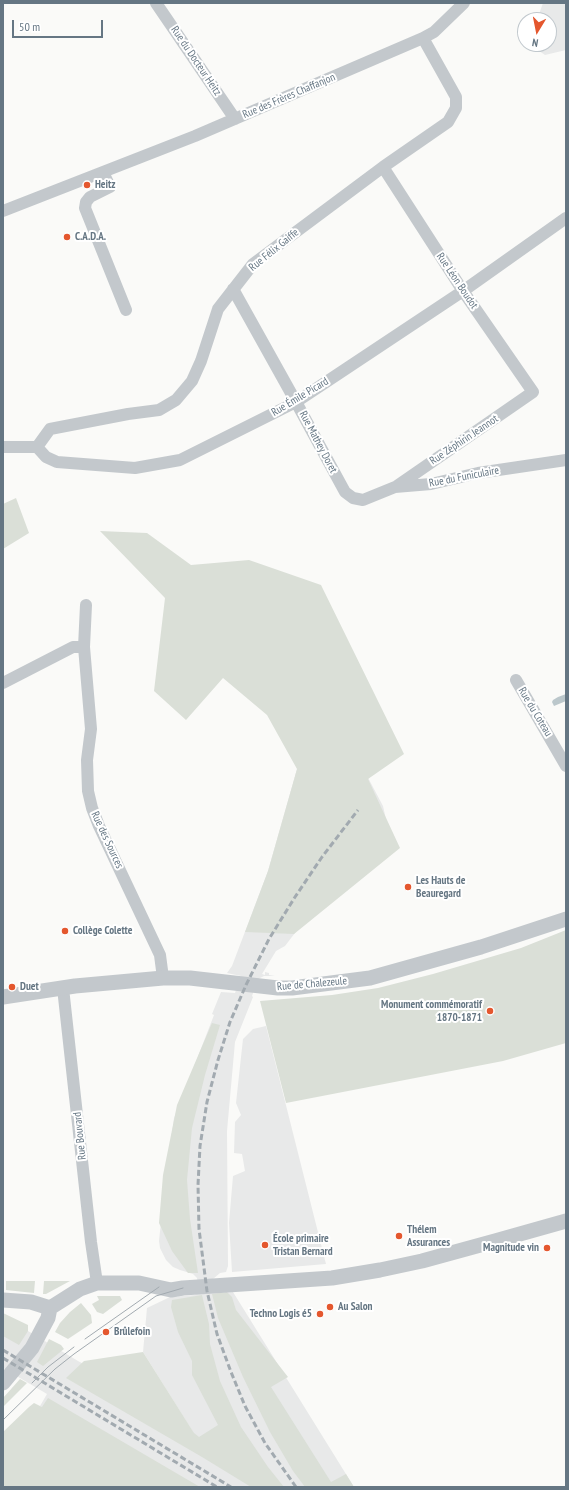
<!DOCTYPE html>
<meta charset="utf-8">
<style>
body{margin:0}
#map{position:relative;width:569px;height:1490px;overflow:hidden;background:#fafaf8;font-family:"PT Sans Narrow",sans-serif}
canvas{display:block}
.frame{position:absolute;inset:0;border:4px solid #657683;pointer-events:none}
.north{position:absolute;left:517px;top:12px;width:40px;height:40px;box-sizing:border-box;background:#fff;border:1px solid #c1c8cd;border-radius:50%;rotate:190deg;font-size:11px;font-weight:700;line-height:16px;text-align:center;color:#657683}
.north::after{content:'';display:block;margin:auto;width:14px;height:18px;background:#e4572e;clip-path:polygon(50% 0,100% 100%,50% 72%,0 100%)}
.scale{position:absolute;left:12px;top:20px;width:91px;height:18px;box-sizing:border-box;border:2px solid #657683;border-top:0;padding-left:5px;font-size:12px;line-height:14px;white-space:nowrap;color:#657683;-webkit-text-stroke:3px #fff;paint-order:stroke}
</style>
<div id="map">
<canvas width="569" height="1490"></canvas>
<div class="frame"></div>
<div class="north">N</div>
<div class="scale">50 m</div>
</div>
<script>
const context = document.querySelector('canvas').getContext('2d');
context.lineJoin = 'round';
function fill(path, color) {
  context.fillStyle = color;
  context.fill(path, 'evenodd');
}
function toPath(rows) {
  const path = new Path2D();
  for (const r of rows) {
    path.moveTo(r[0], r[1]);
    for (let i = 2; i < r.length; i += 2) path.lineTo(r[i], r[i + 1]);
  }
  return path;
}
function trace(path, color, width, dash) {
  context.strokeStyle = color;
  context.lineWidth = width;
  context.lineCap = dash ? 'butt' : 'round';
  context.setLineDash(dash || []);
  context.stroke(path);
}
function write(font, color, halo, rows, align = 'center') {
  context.font = font + ' "PT Sans Narrow",sans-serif';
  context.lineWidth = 4;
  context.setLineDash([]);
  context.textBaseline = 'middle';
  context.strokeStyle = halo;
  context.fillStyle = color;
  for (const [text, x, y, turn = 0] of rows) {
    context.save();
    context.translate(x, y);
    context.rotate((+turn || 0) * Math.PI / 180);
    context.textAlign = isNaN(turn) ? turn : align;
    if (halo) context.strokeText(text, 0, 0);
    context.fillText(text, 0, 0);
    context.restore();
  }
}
const built = toPath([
 [543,3,566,3,566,50,545,55,529,44,549,44,549,20,537,20],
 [347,738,383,806,388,828,308,916,285,946,276,951,262,974,265,975,265,972,269,973,269,975,275,976,264,976,258,979,252,996,253,997,235,1042,227,1131,228,1266,226,1272,220,1273,213,1279,215,1290,220,1293,233,1292,354,1487,174,1487,90,1438,40,1406,47,1394,3,1368,3,1316,78,1361,149,1399,193,1432,143,1352,147,1308,170,1297,195,1295,199,1290,197,1278,193,1274,180,1270,173,1267,166,1260,160,1248,159,1241,166,1174,174,1118,214,1015,212,1014,221,992,235,993,241,976,227,973,232,966,268,871,297,769],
 [266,1026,326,1264,232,1272,229,1223,233,1176,245,1171,242,1154,234,1153,235,1122,241,1115,236,1103,243,1039,253,1029]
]);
const green = toPath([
 [16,498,29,533,3,549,3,504],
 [100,531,147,533,191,565,249,560,321,585,404,754,368,779,400,848,294,934,245,932,268,871,297,769,267,715,223,678,186,720,154,691,165,598],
 [566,930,566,1043,503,1061,286,1103,260,1001,332,995,378,988,433,974,521,948],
 [212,1023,220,1025,205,1075,192,1128,187,1180,190,1219,198,1273,188,1273,172,1251,159,1223,163,1175,177,1105],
 [6,1281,35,1281,34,1293,6,1290],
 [44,1281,70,1281,46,1294,43,1294],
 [227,1292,232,1297,236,1310,288,1377,271,1387,331,1482,346,1474,354,1487,305,1487,293,1471,270,1432,243,1377,218,1318,212,1294],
 [202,1295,209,1324,210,1344,220,1381,241,1427,268,1467,284,1487,251,1487,202,1457,66,1378,84,1361,143,1352,194,1433,199,1437,218,1425,192,1375,192,1361,178,1332,171,1307,172,1300],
 [97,1296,120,1296,122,1300,103,1314,97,1312,92,1304,99,1300],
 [81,1303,91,1315,92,1323,68,1339,55,1332,60,1323,70,1312],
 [3,1313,28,1325,28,1331,19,1345,3,1336],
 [49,1339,61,1345,64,1349,43,1366,37,1362],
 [20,1379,27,1383,3,1407,3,1398],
 [48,1398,200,1487,3,1487,3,1432,29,1407,34,1403,42,1407]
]);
const water = toPath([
 [566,694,566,701,554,706,552,702,553,700,558,697]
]);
const minor = toPath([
 [156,3,235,119],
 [383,167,463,291,533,392,397,486],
 [103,172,110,187,90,197,86,202,85,208,126,310],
 [3,211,195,136,423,38,434,32,464,3],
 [233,289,296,402,345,492,353,498,363,500,395,487,431,484,478,473,566,460],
 [3,447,37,447],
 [37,447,50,429,128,414,159,410,176,400,192,381,201,361,218,309,253,264,383,167,448,122,456,108,456,97,423,38],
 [37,447,46,457,57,462,135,468,180,460,296,402,463,291,566,218],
 [84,647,86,605],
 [516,680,566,766],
 [3,683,73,647,84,647,91,729,87,760,88,791,92,808,99,826,160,955,163,978],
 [63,988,91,1242,97,1283]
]);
const tertiary = toPath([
 [3,997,75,986,163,978,190,978,278,988,292,988,370,978,481,947,566,919],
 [3,1300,31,1302,50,1308],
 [50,1308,80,1289,97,1283,139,1283,171,1290,183,1288,332,1278,380,1270,422,1261,495,1241,566,1221],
 [3,1383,32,1348,48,1318,50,1308]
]);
const tram = toPath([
 [85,1339,159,1287],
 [32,1383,48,1367,74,1347],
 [3,1420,55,1369,74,1354,156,1296,183,1288]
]);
const rail = toPath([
 [3,1350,231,1487],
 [3,1358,217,1487],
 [296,1487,265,1443,245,1406,231,1372,217,1334,207,1291,199,1229,198,1185,200,1146,207,1102,218,1060,230,1022,246,985,269,939,295,897,322,857,358,810]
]);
const markers = [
 [87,185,4,"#e4572e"],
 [67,237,4,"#e4572e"],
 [408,887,4,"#e4572e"],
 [65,931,4,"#e4572e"],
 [12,987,4,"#e4572e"],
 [490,1011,4,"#e4572e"],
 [399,1236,4,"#e4572e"],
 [265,1245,4,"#e4572e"],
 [547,1248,4,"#e4572e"],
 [330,1307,4,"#e4572e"],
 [320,1314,4,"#e4572e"],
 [106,1332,4,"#e4572e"]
];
const streetNames = [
 ["Rue du Docteur Heitz",196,61,56],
 ["Rue des Frères Chaffanjon",289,96,-23],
 ["Rue Félix Gaiffe",274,250,-39],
 ["Rue Léon Boudot",457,281,56],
 ["Rue Émile Picard",300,397,-31],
 ["Rue Zéphirin Jeannot",464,440,-34],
 ["Rue Mathey Doret",318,442,62],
 ["Rue du Funiculaire",464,477,-11],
 ["Rue du Coteau",535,712,59],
 ["Rue des Sources",107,840,65],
 ["Rue de Chalezeule",312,984,-5],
 ["Rue Bouvard",80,1136,-96]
];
const poiNames = [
 ["Heitz",95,185],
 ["C.A.D.A.",75,237],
 ["Les Hauts de",416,881],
 ["Beauregard",416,894],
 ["Collège Colette",73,931],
 ["Duet",20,987],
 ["Monument commémoratif",482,1005,"right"],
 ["1870-1871",482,1018,"right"],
 ["Thélem",407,1230],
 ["Assurances",407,1243],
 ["École primaire",273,1239],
 ["Tristan Bernard",273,1252],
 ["Magnitude vin",539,1248,"right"],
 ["Au Salon",338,1307],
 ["Techno Logis é5",312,1314,"right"],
 ["Brûlefoin",114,1332]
];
fill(built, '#e8e9e9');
fill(green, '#dadfd7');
fill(water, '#bbc7cb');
trace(minor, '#c3c8cc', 12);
trace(tertiary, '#c3c8cc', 15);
trace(tram, '#a2aab0', 1);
trace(rail, '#a2aab0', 3, [6, 3]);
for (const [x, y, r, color] of markers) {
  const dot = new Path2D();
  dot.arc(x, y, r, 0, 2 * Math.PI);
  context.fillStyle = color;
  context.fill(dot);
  trace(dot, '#fff', 1.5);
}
write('11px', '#657683', '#fff', streetNames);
write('bold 11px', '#657683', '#fff', poiNames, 'left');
</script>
